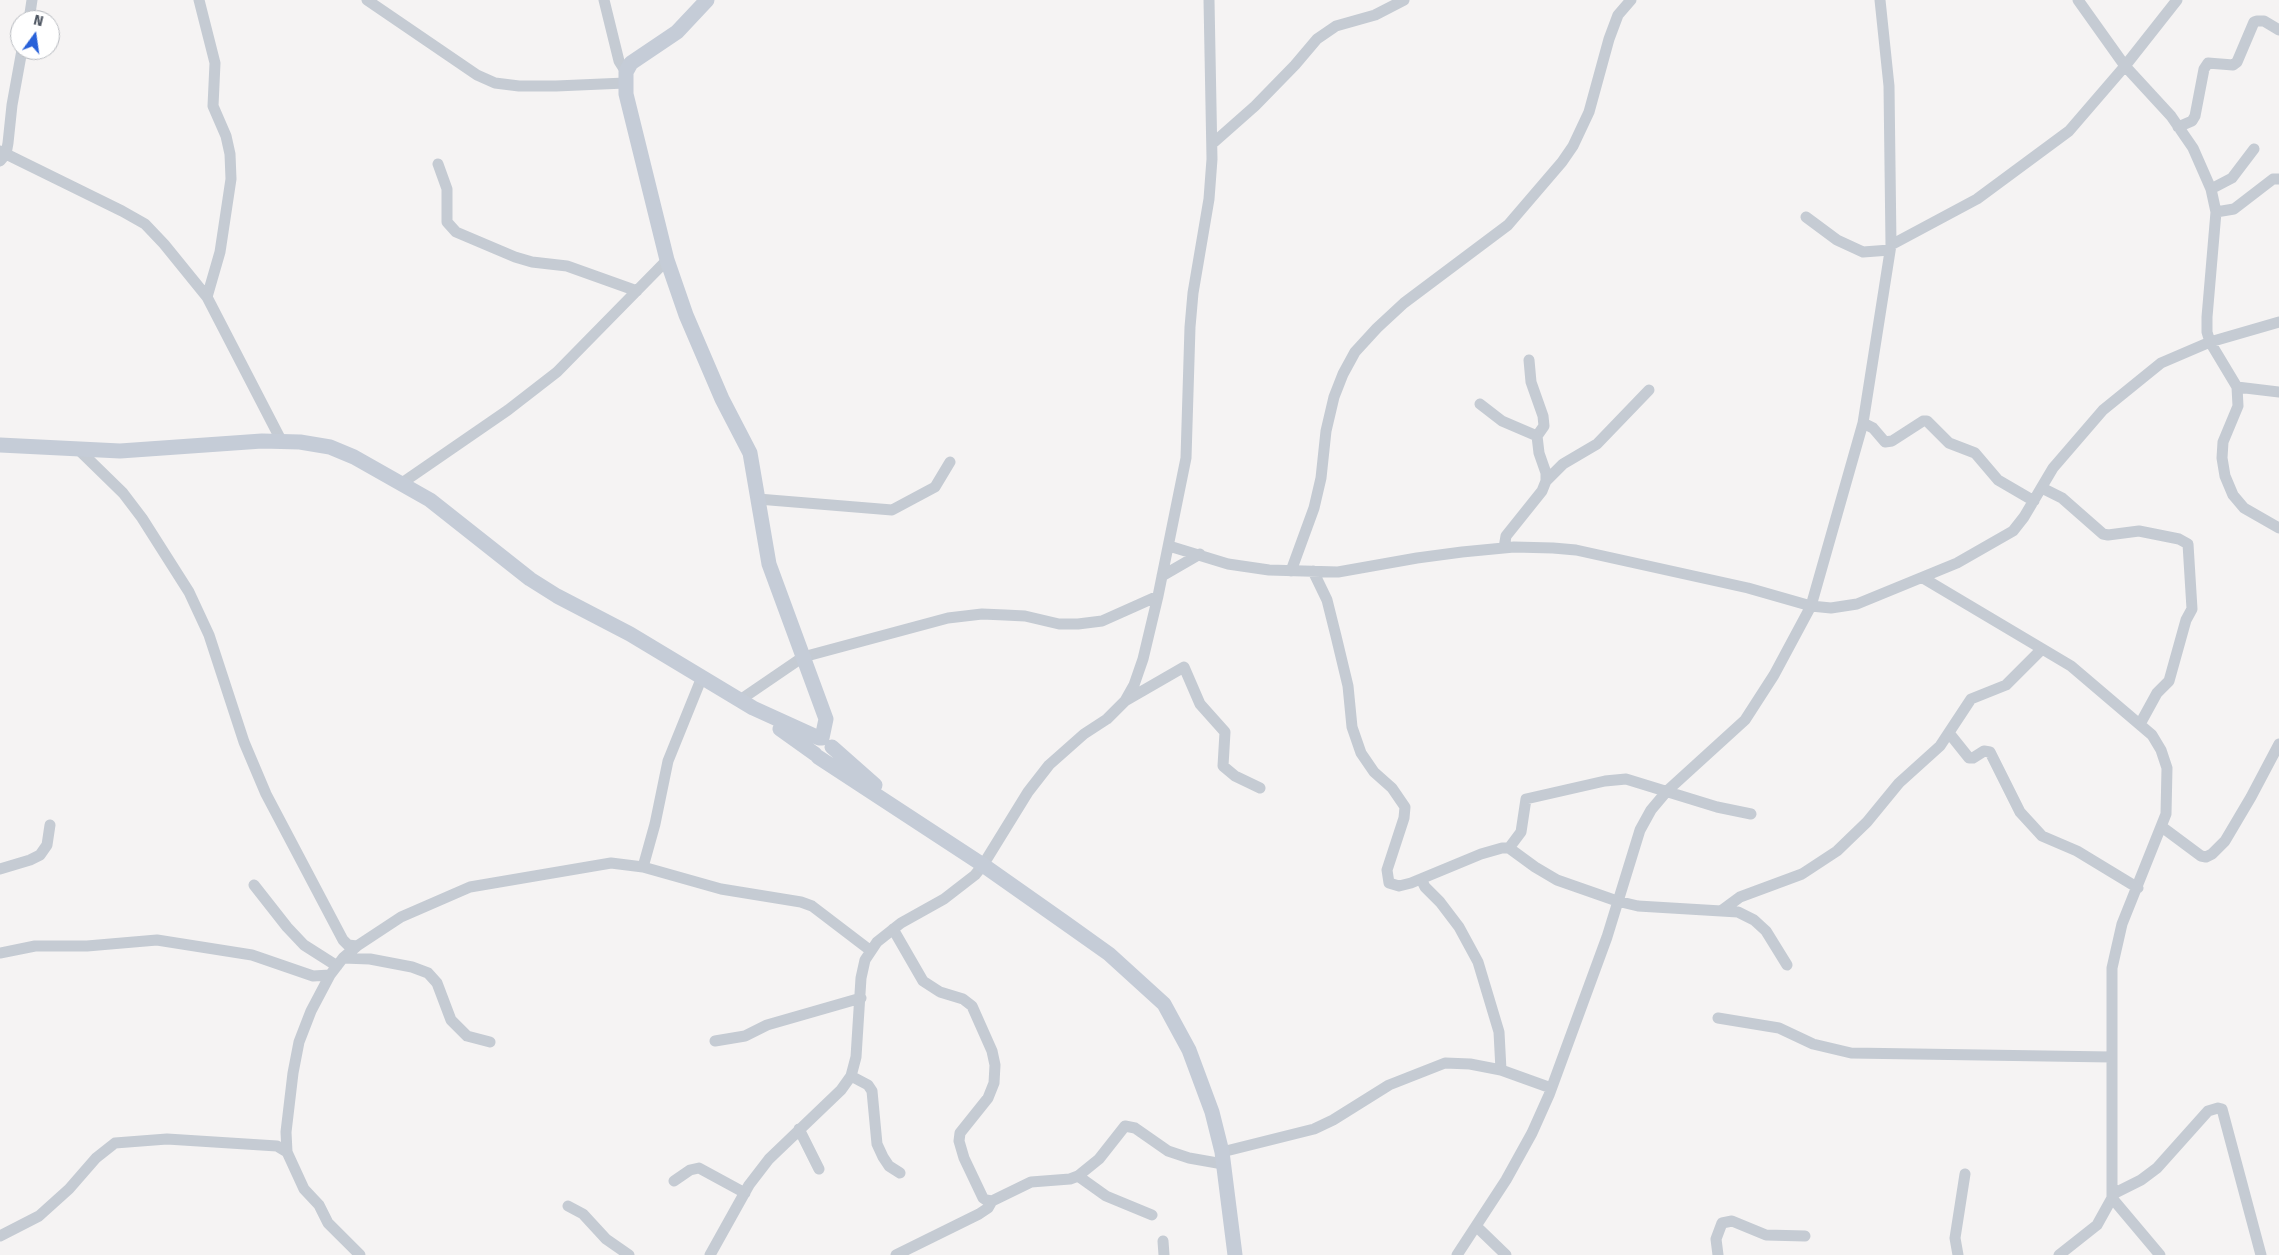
<!DOCTYPE html>
<style>
body{margin:0}
#map{position:relative;width:2279px;height:1255px;overflow:hidden;background:#f5f3f3;font-family:"Fira Sans",sans-serif}
canvas{display:block}
.north{position:absolute;left:10px;top:10px;width:50px;height:50px;box-sizing:border-box;background:#fff;border:1px solid #b7babf;border-radius:50%;rotate:14deg;font-size:14px;font-weight:700;line-height:20px;text-align:center;color:#4b535f}
.north::after{content:'';display:block;margin:auto;width:18px;height:22px;background:#2861d9;clip-path:polygon(50% 0,100% 100%,50% 72%,0 100%)}
</style>
<div id="map">
<canvas width="2279" height="1255"></canvas>
<div class="north">N</div>
</div>
<script>
const context = document.querySelector('canvas').getContext('2d');
context.lineJoin = 'round';
function toPath(rows) {
  const path = new Path2D();
  for (const r of rows) {
    path.moveTo(r[0], r[1]);
    for (let i = 2; i < r.length; i += 2) path.lineTo(r[i], r[i + 1]);
  }
  return path;
}
function trace(path, color, width, dash) {
  context.strokeStyle = color;
  context.lineWidth = width;
  context.lineCap = dash ? 'butt' : 'round';
  context.setLineDash(dash || []);
  context.stroke(path);
}
const street = toPath([
 [199,0,215,63,213,106,226,136,230,154,231,179,220,252,207,297],
 [367,0,477,75,495,83,519,86,556,86,625,83],
 [604,0,619,61,626,72],
 [2078,0,2125,66,2171,116,2193,148,2211,189,2216,212,2207,317,2207,332,2210,342,2237,387,2238,406,2223,442,2222,458,2225,476,2233,495,2244,508,2279,528],
 [29,20,32,0],
 [2178,127,2192,121,2195,116,2204,69,2208,63,2233,65,2237,62,2254,22,2257,21,2264,21,2279,30],
 [1212,144,1255,106,1295,65,1317,39,1336,26,1375,15,1404,0],
 [0,151,122,211,145,224,164,244,207,297,282,442],
 [0,161,6,154,8,143,12,105,22,50],
 [438,164,447,189,447,222,456,232,515,257,532,262,567,266,637,291],
 [2211,189,2232,178,2254,149],
 [2216,212,2234,209,2273,179,2279,179],
 [1806,217,1837,240,1863,252,1890,250],
 [1891,245,1977,199,2069,131,2125,66,2177,0],
 [2237,387,2279,392],
 [1480,404,1502,421,1537,436],
 [1863,423,1873,428,1885,442,1892,441,1923,421,1927,421,1949,443,1975,453,1998,480,2034,501],
 [80,451,123,493,142,518,189,592,209,635,244,742,266,794,343,940,348,945,357,946],
 [1546,481,1563,464,1597,444,1649,390],
 [402,483,508,410,557,372,667,260],
 [2042,488,2062,498,2103,534,2108,535,2139,531,2179,539,2188,544,2192,609,2186,620,2169,681,2157,693,2140,724],
 [758,499,892,510,935,487,950,462],
 [1169,546,1228,564,1269,570,1338,572,1417,558,1462,552,1514,547,1553,548,1576,550,1748,588,1811,606,1831,608,1857,604,1957,563,2013,531,2024,517,2053,468,2103,410,2161,363,2210,342,2279,322],
 [1504,548,1506,536,1542,491,1546,481,1546,473,1539,453,1537,436,1544,426,1543,416,1531,382,1529,360],
 [1291,571,1314,508,1321,478,1326,431,1334,397,1343,374,1355,352,1377,328,1404,303,1508,225,1562,162,1573,146,1589,112,1609,39,1618,15,1631,0],
 [1313,571,1327,600,1336,636,1348,686,1352,727,1361,753,1374,772,1392,788,1405,807,1404,818,1387,870,1389,883,1399,886,1411,883,1481,854,1502,848,1509,848,1535,867,1557,880,1617,901,1638,906,1738,912,1754,920,1766,931,1787,965],
 [1162,576,1200,554],
 [1923,578,2071,666,2152,735,2161,750,2167,768,2166,814,2122,924,2112,968,2112,1198,2097,1225,2059,1255],
 [740,700,803,657,948,618,982,614,1005,615,1025,616,1059,624,1078,624,1102,621,1158,596],
 [1125,701,1184,667,1200,704,1225,732,1223,766,1235,776,1260,788],
 [1949,733,1969,758,1973,758,1984,751,1990,752,2020,812,2042,836,2077,851,2138,888],
 [2162,827,2201,856,2206,857,2212,854,2225,841,2251,797,2279,744],
 [1509,848,1521,832,1526,799,1605,781,1626,779,1717,807,1751,814],
 [643,867,655,824,668,761,702,677],
 [0,869,30,860,40,855,47,845,50,825],
 [1421,879,1425,887,1440,902,1459,927,1478,962,1499,1032,1501,1070],
 [254,885,287,927,304,945,337,966],
 [1721,911,1740,897,1802,874,1837,851,1867,822,1899,783,1940,746,1971,699,2006,685,2041,650],
 [893,929,923,981,940,992,963,999,972,1006,992,1051,995,1065,994,1083,988,1098,960,1133,959,1141,964,1158,983,1198,986,1200,992,1201,1031,1182,1070,1179,1078,1176,1099,1159,1125,1126,1135,1128,1168,1151,1189,1158,1223,1164],
 [0,953,35,946,87,946,157,940,252,955,313,976,330,975],
 [343,958,370,959,412,967,428,973,437,983,451,1020,467,1036,490,1042],
 [1718,1018,1779,1028,1813,1044,1851,1053,2111,1057],
 [715,1041,745,1036,767,1025,861,998],
 [851,1076,868,1085,872,1091,877,1144,883,1157,889,1166,900,1173],
 [799,1129,819,1169],
 [1222,1152,1314,1129,1333,1120,1389,1085,1445,1063,1470,1064,1501,1070,1551,1088],
 [1078,1176,1106,1196,1152,1215],
 [674,1181,690,1170,699,1168,745,1193],
 [2113,1194,2141,1180,2157,1168,2208,1111,2218,1108,2222,1109,2261,1255],
 [2112,1198,2160,1255],
 [568,1206,583,1214,606,1239,629,1255],
 [1476,1226,1506,1255],
 [0,1236,39,1216,69,1189,96,1158,115,1143,167,1139,277,1146,287,1152],
 [1163,1241,1164,1255],
 [360,1255,328,1223,319,1205,304,1189,287,1152,286,1132,293,1073,299,1042,311,1011,330,975,343,958,357,946,401,917,470,887,611,863,643,867,721,889,801,902,812,906,871,951],
 [710,1255,749,1185,769,1159,841,1090,851,1076,856,1057,861,978,865,960,877,942,901,923,944,899,975,875,983,865,1028,792,1049,765,1084,734,1107,719,1125,701,1134,685,1143,659,1158,596,1186,458,1190,327,1193,293,1209,199,1212,159,1209,0],
 [896,1255,979,1214,988,1208,992,1201],
 [1457,1255,1506,1180,1532,1133,1549,1095,1607,937,1640,830,1651,810,1667,791,1745,720,1774,675,1811,606,1863,423,1891,245,1889,86,1880,0],
 [1718,1255,1716,1239,1722,1223,1732,1221,1766,1235,1805,1236],
 [1958,1255,1955,1238,1965,1174]
]);
const secondary = toPath([
 [707,0,677,32,631,63,626,72,626,94,667,260,686,315,722,399,750,453,769,564,826,719,822,738],
 [0,445,120,451,262,441,300,442,330,447,354,457,430,500,530,579,557,596,630,634,753,708,819,738],
 [780,729,815,754],
 [832,747,875,785],
 [818,757,983,865,1064,922,1109,954,1164,1004,1189,1050,1212,1112,1222,1152,1235,1255]
]);
trace(street, '#c5cbd3', 11);
trace(secondary, '#c5ccd7', 15);
</script>
